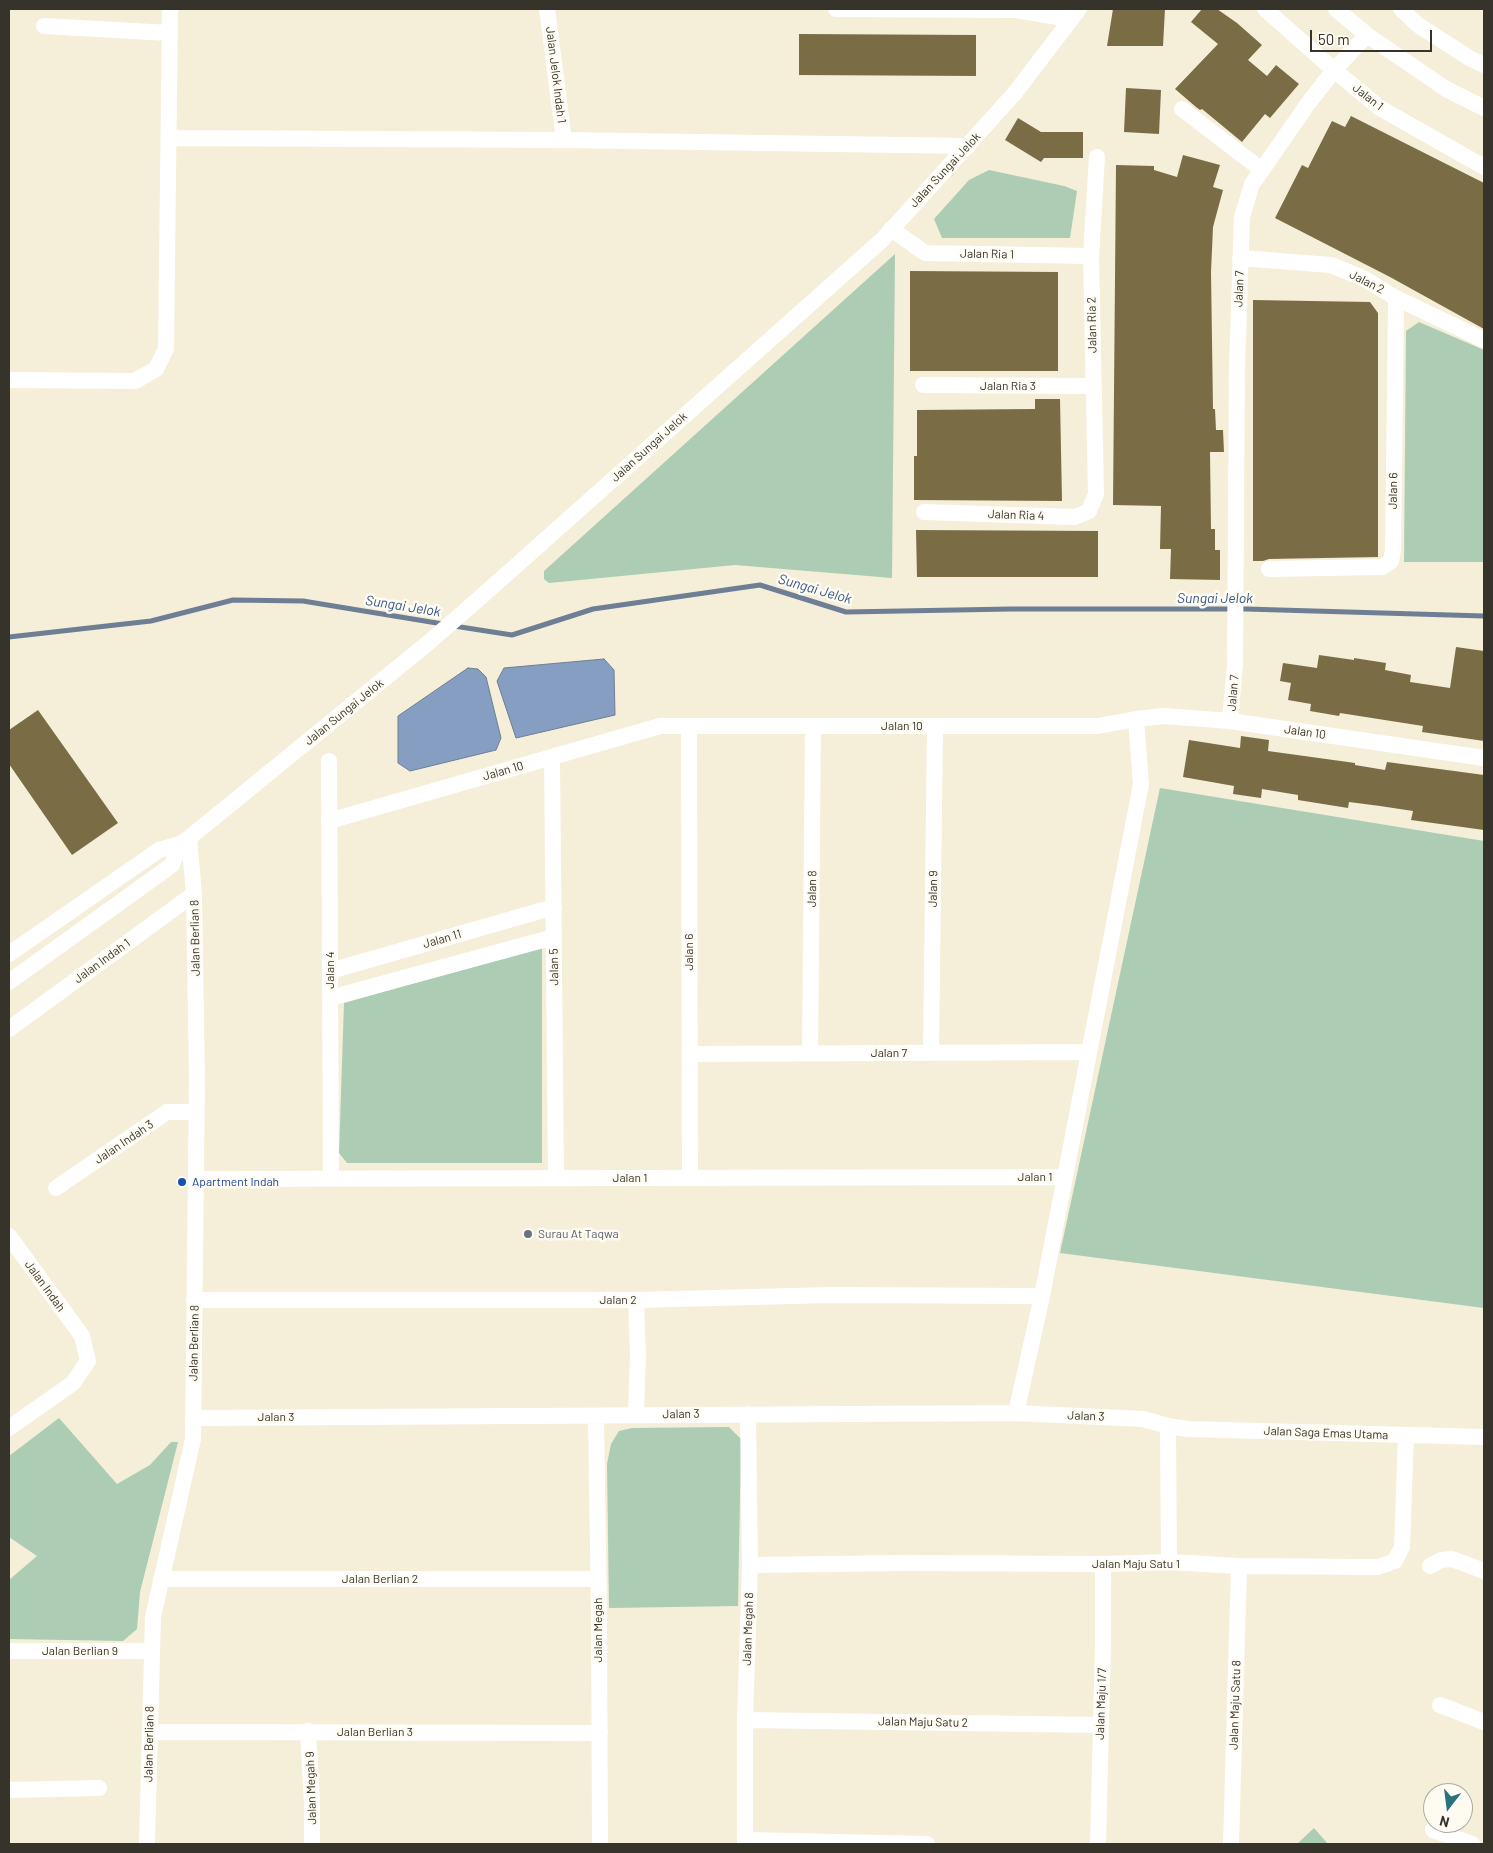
<!DOCTYPE html>
<style>
body{margin:0}
#map{position:relative;width:1493px;height:1853px;overflow:hidden;background:#f5eed8;font-family:Barlow,sans-serif}
canvas{display:block}
.frame{position:absolute;inset:0;border:10px solid #36332a;pointer-events:none}
.north{position:absolute;left:1423px;top:1783px;width:50px;height:50px;box-sizing:border-box;background:#fefbf3;border:1px solid #aeaba3;border-radius:50%;rotate:195deg;font-size:14px;font-weight:700;line-height:20px;text-align:center;color:#36332a}
.north::after{content:'';display:block;margin:auto;width:18px;height:22px;background:#2a737b;clip-path:polygon(50% 0,100% 100%,50% 72%,0 100%)}
.scale{position:absolute;left:1310px;top:30px;width:122px;height:22px;box-sizing:border-box;border:2px solid #36332a;border-top:0;padding-left:6px;font-size:15px;line-height:18px;white-space:nowrap;color:#36332a;-webkit-text-stroke:4px #fefbf3;paint-order:stroke}
</style>
<div id="map">
<canvas width="1493" height="1853"></canvas>
<div class="frame"></div>
<div class="north">N</div>
<div class="scale">50 m</div>
</div>
<script>
const context = document.querySelector('canvas').getContext('2d');
context.lineJoin = 'round';
function fill(path, color) {
  context.fillStyle = color;
  context.fill(path, 'evenodd');
}
function toPath(rows) {
  const path = new Path2D();
  for (const r of rows) {
    path.moveTo(r[0], r[1]);
    for (let i = 2; i < r.length; i += 2) path.lineTo(r[i], r[i + 1]);
  }
  return path;
}
function trace(path, color, width, dash) {
  context.strokeStyle = color;
  context.lineWidth = width;
  context.lineCap = dash ? 'butt' : 'round';
  context.setLineDash(dash || []);
  context.stroke(path);
}
function write(font, color, halo, rows, align = 'center') {
  context.font = font + ' Barlow,sans-serif';
  context.lineWidth = 5;
  context.setLineDash([]);
  context.textBaseline = 'middle';
  context.strokeStyle = halo;
  context.fillStyle = color;
  for (const [text, x, y, turn = 0] of rows) {
    context.save();
    context.translate(x, y);
    context.rotate((+turn || 0) * Math.PI / 180);
    context.textAlign = isNaN(turn) ? turn : align;
    if (halo) context.strokeText(text, 0, 0);
    context.fillText(text, 0, 0);
    context.restore();
  }
}
const green = toPath([
 [989,170,1064,186,1077,191,1070,238,942,238,934,219,969,180],
 [895,254,892,578,735,565,549,583,544,579,544,571],
 [1419,322,1484,350,1484,562,1404,562,1406,331],
 [1160,788,1484,841,1484,1308,1060,1253],
 [542,947,542,1163,347,1163,339,1153,344,1003],
 [59,1418,117,1484,150,1465,171,1442,178,1442,140,1592,137,1629,123,1641,9,1639,9,1580,37,1556,9,1537,9,1456],
 [729,1427,741,1439,738,1606,609,1608,607,1464,611,1444,619,1431,632,1428],
 [1314,1828,1328,1844,1297,1844]
]);
const water = toPath([
 [604,659,614,670,615,715,516,738,497,681,504,668,604,659],
 [468,668,478,669,486,677,501,738,496,750,410,771,398,763,398,716,468,668]
]);
const stream = toPath([
 [454,626,512,635,593,609,760,585,846,612,1011,609,1246,609,1484,616],
 [9,637,151,621,233,600,303,601,443,624]
]);
const building = toPath([
 [1113,9,1165,9,1163,46,1107,46],
 [1202,9,1217,9,1237,23,1262,45,1248,60,1267,76,1276,65,1299,84,1270,118,1265,114,1242,142,1202,109,1200,110,1196,107,1175,89,1218,44,1191,22],
 [799,34,976,35,976,76,799,75],
 [1126,88,1161,90,1159,134,1124,132],
 [1351,116,1484,183,1484,329,1390,277,1275,218,1302,165,1308,168,1332,121,1345,127],
 [1018,118,1041,132,1083,132,1083,158,1044,158,1041,162,1005,140],
 [1183,155,1220,165,1213,187,1223,190,1213,227,1211,272,1213,409,1215,409,1216,430,1223,430,1224,452,1210,452,1211,529,1215,529,1215,550,1220,550,1220,580,1170,579,1171,549,1160,549,1161,506,1113,505,1116,165,1154,166,1154,170,1177,177],
 [910,271,1058,272,1058,371,910,371],
 [1253,300,1370,302,1378,313,1378,557,1269,559,1263,561,1253,561],
 [1035,399,1060,399,1062,501,914,500,914,456,917,456,917,410,1035,409],
 [916,530,1098,531,1098,577,917,577],
 [1456,647,1484,651,1484,741,1422,732,1423,726,1340,713,1339,716,1310,711,1311,704,1288,700,1291,683,1280,681,1283,663,1317,668,1319,655,1354,660,1354,658,1386,663,1385,670,1411,675,1410,682,1450,688],
 [38,710,118,823,72,855,9,764,9,730],
 [1241,736,1269,740,1268,751,1355,763,1355,765,1385,770,1387,762,1484,775,1484,830,1411,820,1413,811,1380,806,1349,802,1348,808,1298,800,1298,795,1262,789,1261,798,1233,794,1234,786,1183,777,1189,740,1240,748]
]);
const minor = toPath([
 [547,9,564,140],
 [836,9,1016,10,1070,19],
 [1265,9,1334,70,1380,108,1484,167],
 [1336,9,1367,35,1446,89,1484,108],
 [1401,9,1418,25,1471,59,1484,65],
 [44,26,169,33],
 [1182,109,1262,170],
 [169,138,564,140,968,146],
 [891,229,925,253,1091,256],
 [1240,258,1331,265,1365,279,1396,298,1484,340],
 [9,380,135,381,156,369,166,349,170,9],
 [923,385,1094,386],
 [924,512,1075,517,1089,511,1096,494,1091,256,1097,157],
 [1269,569,1382,567,1391,561,1393,550,1396,298],
 [1230,721,1235,664,1237,365,1242,217,1252,184,1262,170,1307,105,1334,70,1367,35],
 [689,726,690,1178],
 [552,757,556,1178],
 [329,761,331,1179],
 [329,821,660,726,1098,726,1136,719,1164,716,1230,721,1484,758],
 [9,954,159,850,180,844,189,838,428,643,482,596,882,240,1014,94,1079,9],
 [330,971,554,907],
 [9,982,172,865,180,844],
 [330,998,554,937],
 [9,1029,194,894],
 [810,1053,813,726],
 [931,1053,935,726],
 [690,1054,1089,1052],
 [196,1179,1064,1177],
 [56,1188,167,1112,196,1112],
 [9,1236,82,1336,88,1361,73,1383,9,1428],
 [194,1300,636,1300,831,1295,1042,1296],
 [1016,1413,1042,1296,1141,784,1136,719],
 [636,1415,638,1353,636,1300],
 [596,1416,599,1616,600,1844],
 [193,1418,1016,1413,1143,1419,1168,1426,1187,1429,1484,1437],
 [1168,1426,1169,1562],
 [750,1565,905,1563,1103,1564,1169,1562,1239,1566,1378,1567,1395,1561,1402,1547,1406,1436],
 [1430,1566,1441,1560,1452,1559,1484,1571],
 [161,1579,598,1579],
 [9,1651,151,1651],
 [1440,1705,1484,1722],
 [745,1720,1101,1725],
 [308,1731,312,1803,312,1844],
 [150,1732,600,1733],
 [9,1790,99,1788],
 [1433,1830,1472,1844],
 [745,1840,927,1844],
 [147,1844,153,1617,193,1439,197,1081,194,894,189,838],
 [745,1844,745,1720,750,1565,748,1414],
 [1098,1844,1103,1644,1103,1564],
 [1231,1844,1239,1566]
]);
const markers = [
 [182,1182,5,"#1a4fb4"],
 [528,1234,5,"#6b7280"]
];
const streetNames = [
 ["Jalan Jelok Indah 1",556,75,83],
 ["Jalan 1",1368,97,38],
 ["Jalan Sungai Jelok",945,170,-47],
 ["Jalan Ria 1",987,254,1],
 ["Jalan 2",1367,282,27],
 ["Jalan 7",1239,289,-88],
 ["Jalan Ria 2",1092,325,-91],
 ["Jalan Ria 3",1008,386],
 ["Jalan Sungai Jelok",649,447,-42],
 ["Jalan 6",1393,491,-89],
 ["Jalan Ria 4",1016,515,2],
 ["Jalan 7",1233,693,-85],
 ["Jalan Sungai Jelok",344,712,-39],
 ["Jalan 10",902,726],
 ["Jalan 10",1305,732,8],
 ["Jalan 10",503,771,-16],
 ["Jalan 8",812,889,-89],
 ["Jalan 9",933,889,-89],
 ["Jalan Berlian 8",195,938,-91],
 ["Jalan 11",442,939,-16],
 ["Jalan 6",689,952,-90],
 ["Jalan Indah 1",102,961,-36],
 ["Jalan 5",554,967,-91],
 ["Jalan 4",330,970,-90],
 ["Jalan 7",889,1053],
 ["Jalan Indah 3",124,1142,-34],
 ["Jalan 1",1035,1177],
 ["Jalan 1",630,1178],
 ["Jalan Indah",45,1286,54],
 ["Jalan 2",618,1300],
 ["Jalan Berlian 8",194,1343,-89],
 ["Jalan 3",681,1414,-1],
 ["Jalan 3",1086,1416,2],
 ["Jalan 3",276,1417],
 ["Jalan Saga Emas Utama",1326,1433,2],
 ["Jalan Maju Satu 1",1136,1564],
 ["Jalan Berlian 2",380,1579],
 ["Jalan Megah 8",748,1629,-88],
 ["Jalan Megah",598,1630,-90],
 ["Jalan Berlian 9",80,1651],
 ["Jalan Maju 1/7",1101,1704,-88],
 ["Jalan Maju Satu 8",1235,1705,-88],
 ["Jalan Maju Satu 2",923,1722,1],
 ["Jalan Berlian 3",375,1732],
 ["Jalan Berlian 8",149,1744,-89],
 ["Jalan Megah 9",311,1788,-92]
];
const transitNames = [
 ["Apartment Indah",192,1182]
];
const worshipNames = [
 ["Surau At Taqwa",538,1234]
];
const waterNames = [
 ["Sungai Jelok",815,589,16],
 ["Sungai Jelok",1215,598],
 ["Sungai Jelok",403,606,9]
];
fill(green, '#acccb4');
fill(water, '#869ec1');
trace(water, '#6e7e94', 1);
trace(stream, '#6e7e94', 5);
fill(building, '#7a6d46');
trace(minor, '#fff', 16);
for (const [x, y, r, color] of markers) {
  const dot = new Path2D();
  dot.arc(x, y, r, 0, 2 * Math.PI);
  context.fillStyle = color;
  context.fill(dot);
  trace(dot, '#fefbf3', 2);
}
write('12px', '#36332a', '#fefbf3', streetNames);
write('12px', '#164399', '#fefbf3', transitNames, 'left');
write('12px', '#5b616d', '#fefbf3', worshipNames, 'left');
write('italic 14px', '#365787', '#fefbf3', waterNames);
</script>
